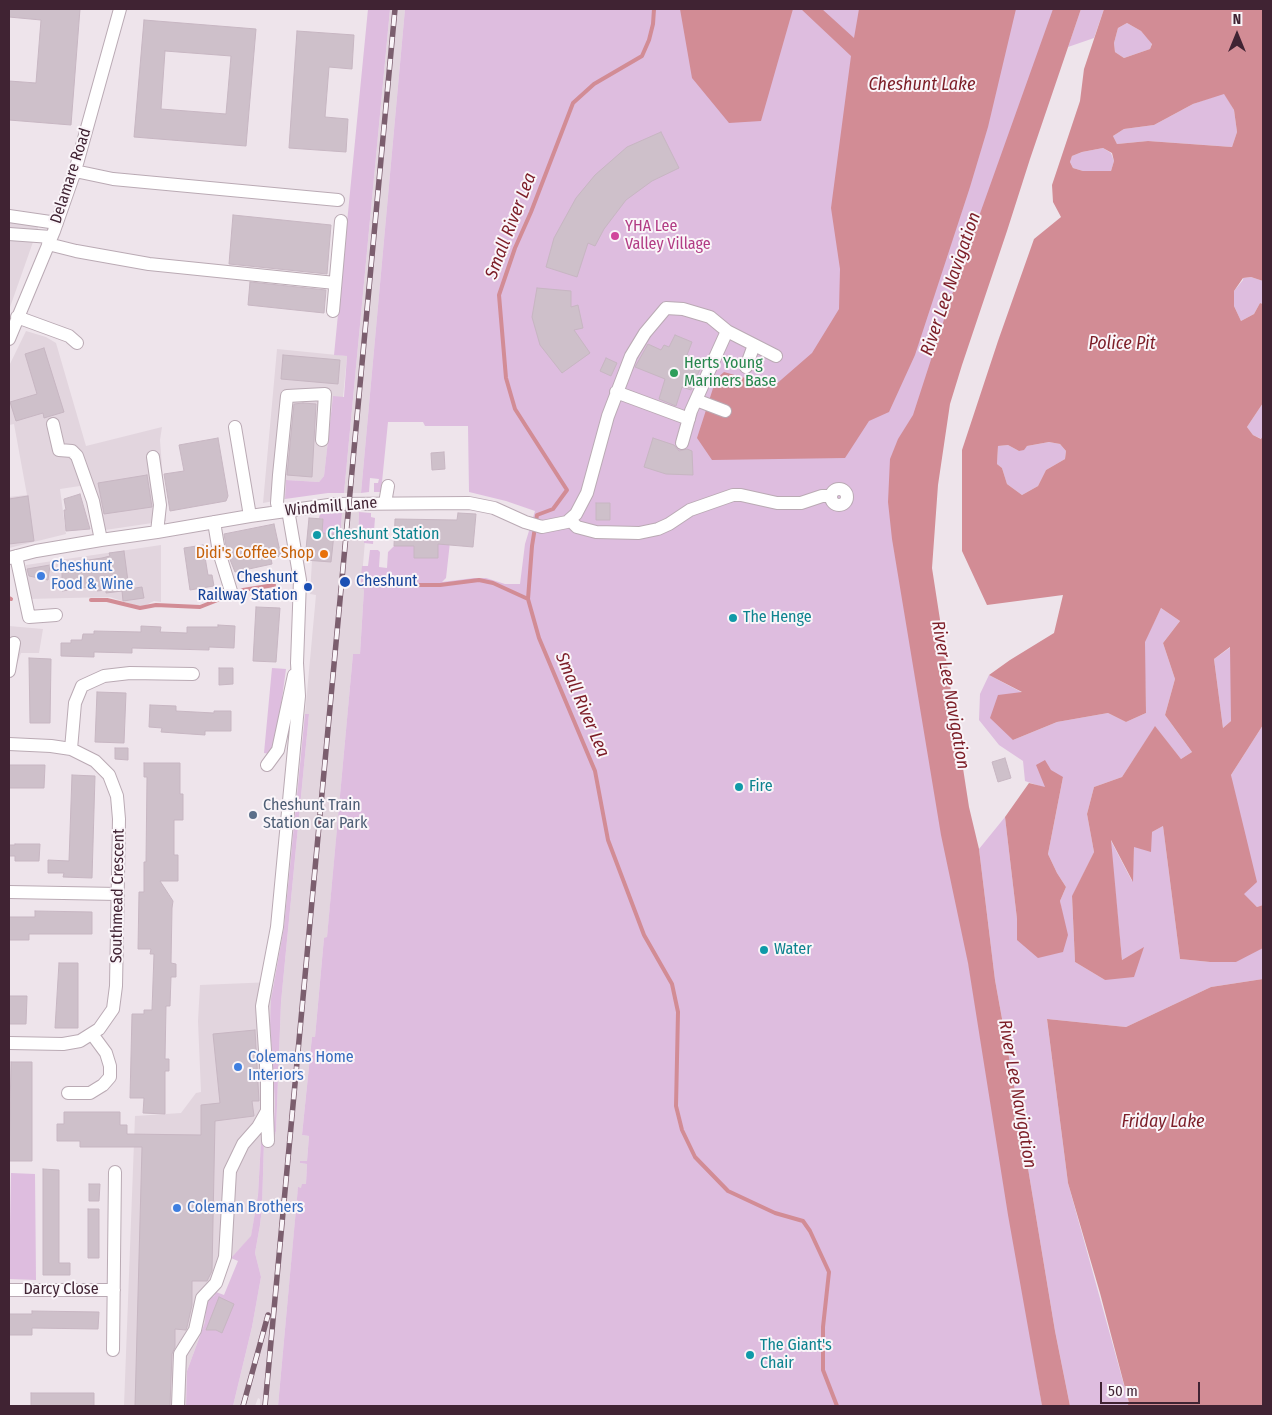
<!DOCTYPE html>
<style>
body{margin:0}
#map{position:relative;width:1272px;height:1415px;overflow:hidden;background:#eee4eb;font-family:"Fira Sans Condensed",sans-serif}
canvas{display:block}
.frame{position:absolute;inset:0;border:10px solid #402333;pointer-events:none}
.north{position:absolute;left:1212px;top:10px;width:50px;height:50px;-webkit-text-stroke:4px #faf5f9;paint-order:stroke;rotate:0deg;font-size:14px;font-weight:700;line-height:20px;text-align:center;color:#402333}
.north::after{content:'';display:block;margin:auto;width:18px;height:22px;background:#402333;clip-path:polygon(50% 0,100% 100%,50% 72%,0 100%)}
.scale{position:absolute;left:1100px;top:1382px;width:100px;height:22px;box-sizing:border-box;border:2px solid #402333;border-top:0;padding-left:6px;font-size:15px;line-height:18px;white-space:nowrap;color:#402333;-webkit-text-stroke:4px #faf5f9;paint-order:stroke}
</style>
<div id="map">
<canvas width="1272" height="1415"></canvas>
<div class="frame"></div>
<div class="north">N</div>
<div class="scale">50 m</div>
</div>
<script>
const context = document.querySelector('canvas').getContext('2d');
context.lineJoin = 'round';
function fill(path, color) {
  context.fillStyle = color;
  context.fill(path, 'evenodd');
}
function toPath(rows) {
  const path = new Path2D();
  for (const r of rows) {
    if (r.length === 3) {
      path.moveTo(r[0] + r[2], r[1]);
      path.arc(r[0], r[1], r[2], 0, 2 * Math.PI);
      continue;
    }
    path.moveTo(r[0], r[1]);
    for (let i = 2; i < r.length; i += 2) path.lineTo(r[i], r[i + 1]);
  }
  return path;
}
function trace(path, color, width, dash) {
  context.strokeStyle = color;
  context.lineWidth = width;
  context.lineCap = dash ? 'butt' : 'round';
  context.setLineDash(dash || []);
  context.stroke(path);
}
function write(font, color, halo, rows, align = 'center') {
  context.font = font + ' "Fira Sans Condensed",sans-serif';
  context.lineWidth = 4;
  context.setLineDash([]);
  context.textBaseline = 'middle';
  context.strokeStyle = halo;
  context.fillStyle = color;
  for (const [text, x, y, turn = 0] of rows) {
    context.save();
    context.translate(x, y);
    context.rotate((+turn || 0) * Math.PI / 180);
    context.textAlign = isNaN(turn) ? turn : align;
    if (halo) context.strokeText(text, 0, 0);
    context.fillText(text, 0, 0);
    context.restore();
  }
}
const built = toPath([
 [390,9,405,9,361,493,344,493],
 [9,222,39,225,9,310],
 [26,331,46,337,56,343,86,446,162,427,160,440,166,521,105,530,95,528,86,488,80,486,60,489,66,534,9,548,9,497,27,495,14,424,9,425,9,366],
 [277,349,347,356,343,397,333,397,324,476,319,482,286,480,285,499,263,503],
 [359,512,358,540,365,541,361,588,364,589,360,654,353,654,327,938,324,938,315,1037,312,1037,302,1135,309,1136,307,1161,300,1163,307,1164,306,1184,302,1184,302,1188,298,1188,278,1406,260,1406,260,1399,258,1398,255,1406,233,1406,252,1327,261,1277,255,1253,260,1225,262,1207,264,1141,261,1141,258,1195,251,1237,231,1258,214,1296,206,1300,205,1322,187,1371,186,1406,124,1406,135,1116,181,1113,196,1093,201,1092,198,1021,200,985,273,982,270,1025,275,1103,273,1138,276,1131,281,1002,309,714,305,714,316,595,310,594,312,561,305,560,309,518,323,519,340,538,342,513],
 [161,545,161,602,154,601,144,606,137,606,110,597,28,599,26,565],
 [9,626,43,629,39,653,21,653,12,678,9,677]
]);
const green = toPath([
 [368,9,390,9,344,493,328,493,285,499,286,480,319,482,324,476,333,396,344,397,347,356,334,355],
 [405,9,1058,9,896,526,1042,1406,278,1406,298,1187,301,1188,302,1184,306,1184,307,1164,300,1163,300,1161,307,1161,309,1136,302,1135,312,1037,315,1037,324,938,327,937,353,654,360,654,364,589,360,588,362,566,368,566,370,550,378,550,380,552,379,567,387,568,388,552,394,546,411,546,412,535,414,535,414,558,438,558,438,541,450,542,446,578,442,582,474,578,486,578,505,584,520,584,525,544,535,511,506,501,469,492,468,426,425,426,423,422,388,422,381,492,374,492,374,483,378,483,379,479,370,478,369,492,361,493],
 [1081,9,1104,9,1094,38,1068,47],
 [1127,23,1141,31,1152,43,1150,49,1124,58,1115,52,1114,43,1118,28],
 [1224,93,1234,110,1237,132,1232,147,1148,141,1117,144,1113,136,1124,129,1154,125,1193,104],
 [1103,148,1111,153,1114,161,1111,171,1083,171,1073,168,1070,162,1072,156,1082,152],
 [1251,277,1263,281,1263,304,1260,303,1254,314,1241,321,1234,306,1234,291,1243,280,1243,278],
 [1263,403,1263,436,1262,439,1253,435,1247,427],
 [1049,442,1060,444,1066,451,1065,459,1046,470,1038,486,1022,495,1007,484,1002,468,997,464,998,446,1008,445,1019,451,1027,446],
 [359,512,371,513,371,517,375,518,373,544,364,543,364,541,358,540],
 [342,513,340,538,333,538,322,533,323,519,319,518,320,514],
 [1161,608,1180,621,1163,643,1175,679,1165,715,1192,752,1181,759,1155,727,1122,777,1094,787,1087,814,1094,852,1072,897,1075,962,1105,980,1143,948,1122,960,1110,839,1132,881,1134,847,1152,832,1163,826,1180,959,1210,962,1236,962,1263,931,1263,979,1211,987,1126,1027,1047,1019,1068,1183,1129,1403,1127,1406,1070,1406,1055,1331,1016,1096,995,980,979,849,1005,817,1017,919,1017,940,1063,918,1060,901,1066,887,1057,873,1048,854,1063,777,1045,788,1025,781,1023,761,999,745,979,720,980,694,989,675,1023,693,1013,740,1057,722,1108,713,1126,722,1146,713,1144,642],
 [1231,647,1231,721,1223,728,1214,659],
 [272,668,286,669,276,743,270,754,264,753],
 [305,714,309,714,281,1002,276,1131,273,1141,275,1103,270,1025,271,999,284,927],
 [1263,725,1263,905,1257,907,1243,894,1231,775],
 [261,1141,264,1141,262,1207,260,1225,255,1253,261,1277,252,1327,233,1406,186,1406,187,1371,205,1322,206,1300,214,1296,216,1292,224,1295,238,1261,231,1258,251,1236,258,1195],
 [11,1173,35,1174,36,1280,9,1279]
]);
const water = toPath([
 [680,9,793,9,761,121,729,123,692,78],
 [801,9,822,9,854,38,859,9,1016,9,988,127,970,187,915,355,889,412,869,421,845,458,712,460,697,438,716,379,724,372,774,386,812,353,839,309,840,269,831,208,851,56],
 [1053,9,1081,9,1030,159,1007,231,962,365,950,404,938,485,932,568,969,807,979,849,995,980,1016,1096,1055,1331,1070,1406,1042,1406,1008,1215,968,963,941,835,892,539,888,502,890,459,898,439,913,415,962,264],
 [1104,9,1263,9,1263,281,1251,277,1243,278,1234,291,1234,306,1241,321,1254,314,1260,303,1263,304,1263,403,1247,427,1253,435,1261,439,1263,436,1263,725,1231,775,1257,882,1244,894,1257,907,1263,905,1263,931,1262,932,1263,948,1236,962,1210,962,1180,959,1163,826,1152,832,1151,852,1134,847,1133,882,1111,840,1122,960,1144,947,1134,977,1105,980,1075,962,1072,896,1094,852,1087,814,1094,787,1122,777,1155,726,1181,759,1192,752,1165,715,1175,679,1163,643,1180,621,1161,608,1145,642,1146,713,1126,722,1108,713,1057,722,1013,740,990,718,998,695,1022,692,989,675,1010,660,1054,633,1063,595,987,605,962,551,962,450,998,341,1034,239,1061,217,1053,202,1052,185,1080,101,1084,69],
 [1127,23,1141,31,1152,44,1150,49,1124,58,1115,52,1114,43,1118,28],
 [1224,94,1234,110,1237,132,1232,147,1148,141,1117,144,1113,136,1124,129,1154,125,1193,104],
 [1103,148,1112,153,1114,161,1111,171,1083,171,1073,168,1070,162,1072,156,1082,152],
 [1049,442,1060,444,1066,451,1065,459,1046,470,1038,486,1022,495,1007,484,1002,468,997,464,998,446,1008,445,1019,451,1024,450,1027,446],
 [1230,647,1231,721,1223,728,1214,659],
 [1045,760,1051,770,1063,777,1048,854,1057,873,1066,887,1060,901,1068,935,1063,952,1038,958,1017,940,1017,919,1005,817,1029,783,1045,787,1036,765],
 [1263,979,1263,1406,1127,1406,1129,1403,1100,1293,1068,1183,1047,1019,1126,1027,1211,987]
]);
const stream = toPath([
 [654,9,653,24,649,40,642,56,594,84,573,103,531,212,515,248,499,295,506,378,515,409,567,490,553,509,537,515,532,546,528,599,539,638,595,771,608,840,644,935,672,984,678,1012,676,1106,682,1130,695,1157,728,1191,775,1213,803,1221,810,1231,829,1272,823,1327,823,1370,837,1406],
 [362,585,440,585,479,580,493,583,528,599],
 [9,598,11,599],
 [91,600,107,600,140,608,156,605,200,607,243,590,274,585]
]);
const building = toPath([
 [9,9,80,9,71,125,9,120,9,81,36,83,41,20,9,17,9,9],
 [144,20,256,29,246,146,134,137,144,20],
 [165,51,231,56,226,114,161,109,165,51],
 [297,31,354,35,352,69,329,67,325,117,348,119,346,152,289,148,297,31],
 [661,132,679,168,652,181,626,200,604,229,595,246,588,243,577,277,546,267,554,238,576,198,595,175,627,147,661,132],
 [233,215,331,225,327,274,229,264,233,215],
 [250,282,326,290,324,313,248,305,250,282],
 [537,288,571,291,571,307,578,305,583,328,574,330,590,353,562,373,540,345,532,317,537,288],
 [675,335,692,342,687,355,691,356,689,362,701,367,691,390,682,387,676,406,659,399,665,379,635,367,648,344,661,350,664,345,669,347,675,335],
 [44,348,64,412,44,418,43,413,16,421,10,402,37,394,25,354,44,348],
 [283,355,340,360,338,384,281,379,283,355],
 [606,358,617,363,611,376,600,371,606,358],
 [303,403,316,404,312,477,287,475,294,404,303,403],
 [218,438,228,496,226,501,170,511,164,474,184,471,179,445,218,438],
 [653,438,674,445,679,451,687,449,692,451,693,475,666,474,644,467,653,438],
 [444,452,445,469,432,470,431,453,444,452],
 [147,475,152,507,104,514,98,483,147,475],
 [80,494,90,529,66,531,64,510,66,510,64,499,80,494],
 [28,496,34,541,9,544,9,499,28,496],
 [596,503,610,503,610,520,596,520,596,503],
 [458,513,476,514,473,547,438,544,438,558,414,558,414,546,394,546,395,519,457,520,458,513],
 [309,518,323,519,322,533,334,534,331,562,305,560,309,518],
 [274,524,281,556,271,558,272,564,235,572,227,552,224,534,274,524],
 [203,545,208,575,212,575,214,586,190,590,184,548,203,545],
 [124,551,129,589,142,587,144,598,123,601,122,591,106,593,106,590,97,591,96,586,62,591,62,564,102,558,110,556,109,553,124,551],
 [50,565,48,580,29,576,27,569,50,565],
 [256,607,280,608,276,662,253,661,256,607],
 [218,625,235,626,234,648,209,647,209,650,132,648,132,653,94,652,94,657,61,656,61,643,71,643,71,640,82,640,83,634,94,634,94,631,141,632,141,626,161,627,160,632,187,633,187,627,218,627,218,625],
 [29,658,51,659,50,723,30,723,29,658],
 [219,668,233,668,233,684,219,685,219,668],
 [97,692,126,693,124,743,95,742,97,692],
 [150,705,176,706,176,711,214,713,214,711,231,711,231,731,205,731,205,735,161,732,162,728,149,727,150,705],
 [115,748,128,748,128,760,115,759,115,748],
 [1005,758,1011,778,998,782,992,762,1005,758],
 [144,763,180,763,180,794,183,794,183,820,174,820,174,855,178,855,178,881,160,881,173,901,172,908,171,963,176,964,176,977,171,977,170,1006,166,1006,165,1059,169,1059,169,1071,165,1071,165,1114,143,1113,144,1098,130,1098,132,1014,144,1014,144,1010,152,1010,154,954,150,954,151,949,138,949,139,892,144,892,144,862,146,862,147,777,144,777,144,763],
 [9,765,45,765,44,788,9,788,9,765],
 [72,775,95,776,92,878,63,877,64,873,48,873,48,860,69,861,72,775],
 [15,844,40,844,39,861,15,861,15,856,9,856,9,845,15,845,15,844],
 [35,911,92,912,92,934,29,934,29,940,9,940,9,917,35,917,35,911],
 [59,963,78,963,78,1028,55,1028,59,963],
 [9,996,27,996,26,1024,9,1024,9,996],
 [255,1030,259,1101,252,1101,254,1116,215,1121,212,1271,207,1281,192,1281,192,1305,187,1327,186,1330,175,1329,175,1347,172,1354,170,1406,135,1406,142,1147,80,1147,80,1141,57,1141,57,1124,64,1124,64,1112,120,1112,120,1125,127,1125,127,1134,201,1135,201,1105,220,1103,213,1034,255,1030],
 [11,1062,32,1062,32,1161,9,1161,11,1062],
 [43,1169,59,1170,59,1263,70,1263,70,1275,43,1275,43,1169],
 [89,1184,100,1184,99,1201,89,1201,89,1184],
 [88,1209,99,1209,99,1258,88,1258,88,1209],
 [219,1297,234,1304,222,1333,216,1330,206,1330,219,1297],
 [32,1311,99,1312,98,1329,32,1328,32,1335,9,1335,9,1314,32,1314,32,1311],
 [31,1393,94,1393,94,1406,31,1406,31,1393]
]);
const minor = toPath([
 [75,171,113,179,338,200],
 [9,216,57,223],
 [9,234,51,237],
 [48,244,76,251,149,264,335,283],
 [333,311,341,221],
 [17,317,69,336,77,343],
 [727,331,776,356],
 [9,339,54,231,75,171,120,9],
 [746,367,754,345],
 [616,392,689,419],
 [696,400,725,411],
 [53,424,59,450,72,451,77,456,93,501,101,540],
 [235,427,250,516],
 [153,457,160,505,157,532],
 [839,497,8],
 [385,503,388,486],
 [279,511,277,503,279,475,287,396,325,394,322,440],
 [570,520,577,527,596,532,639,533,658,529,669,524,690,510,733,495,741,495,777,503,801,503,822,496,831,496],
 [214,522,219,552,231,591],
 [16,556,29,617,56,615],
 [9,558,36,551,101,540,157,532,250,516,336,504,469,503,494,508,525,522,542,527,567,522,576,514,587,493,608,416,631,356,645,333,666,308,683,309,710,317,727,331,691,411,682,443],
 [9,671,14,643],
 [9,744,51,746,71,749,95,761,109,775,117,796,119,819,116,986,113,1009,99,1029,80,1041,63,1044,9,1043],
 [71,749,75,703,82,686,104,676,130,673,193,674],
 [267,765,278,750,294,675],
 [9,892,118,894],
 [68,1093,90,1093,103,1085,110,1077,110,1066,106,1053,92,1034],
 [267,1111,268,1141],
 [9,1290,114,1290],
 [113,1350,115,1172],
 [178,1406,180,1354,195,1330,202,1298,216,1283,225,1257,230,1171,243,1144,258,1127,267,1111,267,1080,262,1006,277,927,299,696,297,663,300,580,288,510]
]);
const rail = toPath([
 [243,1406,268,1315],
 [265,1406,395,9]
]);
const markers = [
 [615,236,5,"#d1479c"],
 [674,373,5,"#2e9e5b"],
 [317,535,5,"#0f9aa8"],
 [324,554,5,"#e8710a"],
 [41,576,5,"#3f7fe0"],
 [345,582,6,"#1a4fb4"],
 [308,587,5,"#1a4fb4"],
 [733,618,5,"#0f9aa8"],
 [739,787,5,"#0f9aa8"],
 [253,815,5,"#5c6f8a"],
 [764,950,5,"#0f9aa8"],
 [238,1067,5,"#3f7fe0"],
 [177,1208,5,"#3f7fe0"],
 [750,1355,5,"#0f9aa8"]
];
const streetNames = [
 ["Delamare Road",71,176,-72],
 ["Windmill Lane",331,507,-5],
 ["Southmead Crescent",118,896,-89],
 ["Darcy Close",61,1290]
];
const hotelNames = [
 ["YHA Lee",625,227],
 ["Valley Village",625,245]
];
const leisureNames = [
 ["Herts Young",684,364],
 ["Mariners Base",684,382]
];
const cultureNames = [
 ["Cheshunt Station",327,535],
 ["The Henge",743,618],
 ["Fire",749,787],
 ["Water",774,950],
 ["The Giant's",760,1346],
 ["Chair",760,1364]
];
const foodNames = [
 ["Didi's Coffee Shop",314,554]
];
const shopNames = [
 ["Cheshunt",51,567],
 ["Food & Wine",51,585],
 ["Colemans Home",248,1058],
 ["Interiors",248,1076],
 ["Coleman Brothers",187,1208]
];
const transitNames = [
 ["Cheshunt",298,578],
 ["Railway Station",298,596],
 ["Cheshunt",356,582,"left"]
];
const serviceNames = [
 ["Cheshunt Train",263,806],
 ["Station Car Park",263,824]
];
const waterNames = [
 ["Cheshunt Lake",922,85],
 ["Small River Lea",511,226,-69],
 ["River Lee Navigation",951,284,-71],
 ["Police Pit",1122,344],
 ["River Lee Navigation",950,695,80],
 ["Small River Lea",582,705,67],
 ["River Lee Navigation",1017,1094,80],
 ["Friday Lake",1163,1122]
];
fill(built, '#e2d5de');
fill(green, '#debddf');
fill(water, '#d28c95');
trace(stream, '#d28c95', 4);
fill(building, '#cec0ca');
trace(building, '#c7b6c2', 1);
trace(minor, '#baaab4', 14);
trace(minor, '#fff', 12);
trace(rail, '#7b5e6e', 5.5);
trace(rail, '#faf5f9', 4, [11]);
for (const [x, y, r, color] of markers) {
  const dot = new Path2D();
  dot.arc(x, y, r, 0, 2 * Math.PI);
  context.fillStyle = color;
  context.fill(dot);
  trace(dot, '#faf5f9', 2);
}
write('16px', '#402333', '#faf5f9', streetNames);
write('16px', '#b23c85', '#faf5f9', hotelNames, 'left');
write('16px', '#27864d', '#faf5f9', leisureNames, 'left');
write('16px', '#0d838f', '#faf5f9', cultureNames, 'left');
write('16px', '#c56008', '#faf5f9', foodNames, 'right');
write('16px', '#366cbe', '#faf5f9', shopNames, 'left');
write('16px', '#164399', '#faf5f9', transitNames, 'right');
write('16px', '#4e5e75', '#faf5f9', serviceNames, 'left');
write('italic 18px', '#7c1d27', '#faf5f9', waterNames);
</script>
